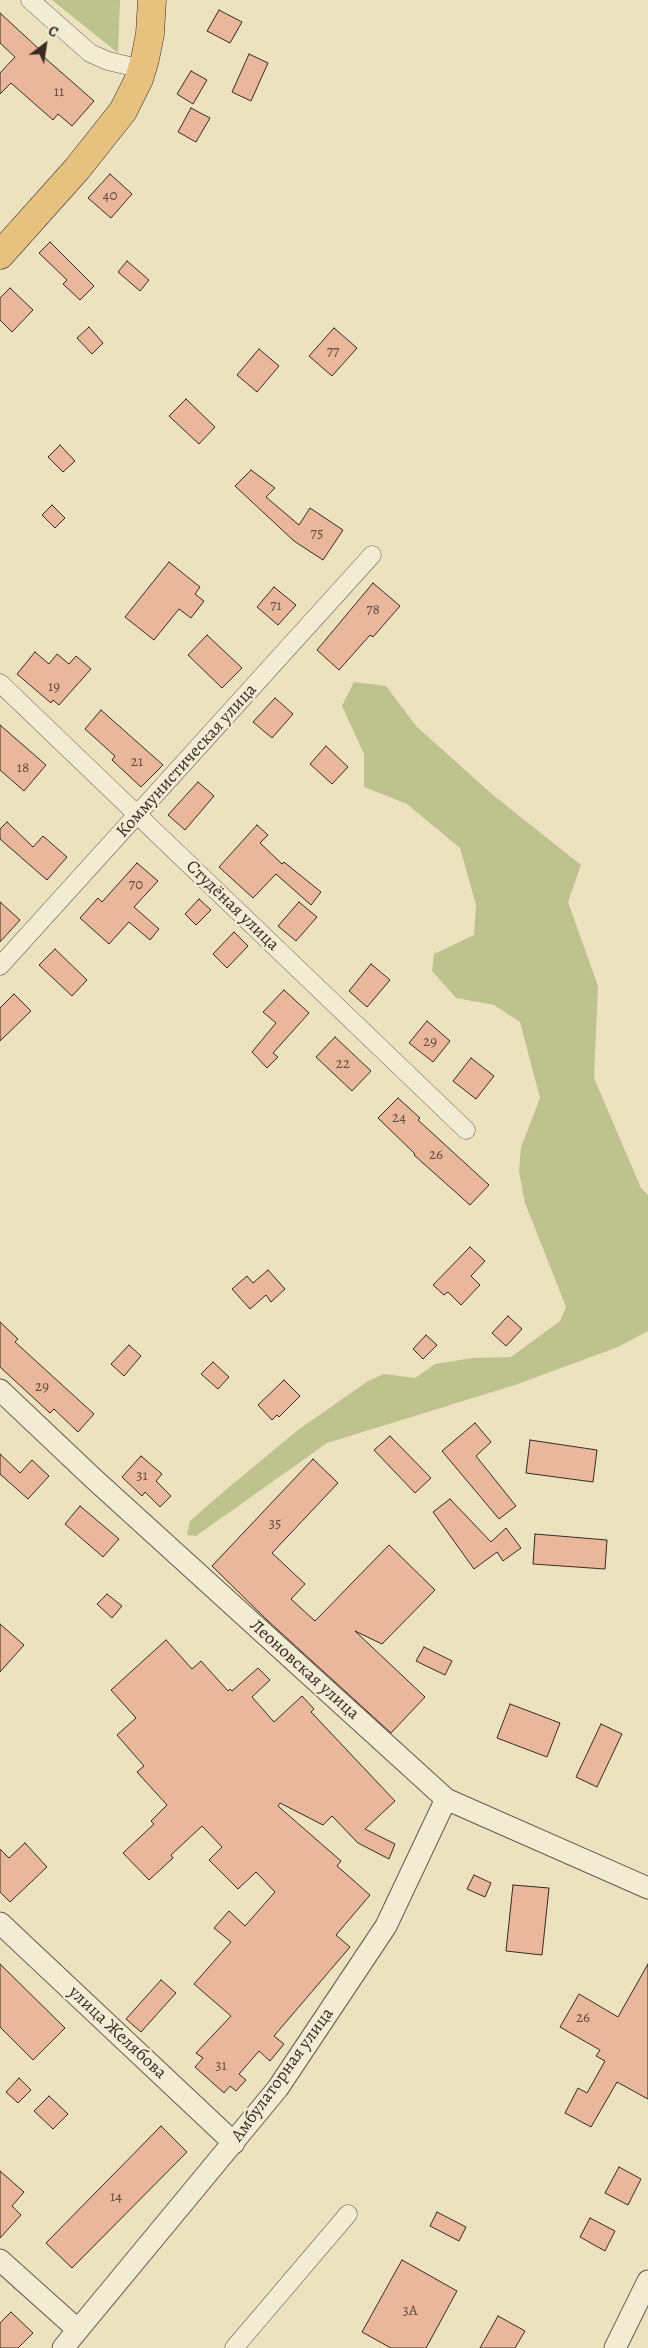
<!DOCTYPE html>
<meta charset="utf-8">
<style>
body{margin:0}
#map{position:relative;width:648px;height:2348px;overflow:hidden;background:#ede2bf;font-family:Alegreya,serif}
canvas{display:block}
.north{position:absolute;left:20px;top:20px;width:50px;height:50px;-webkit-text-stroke:4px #f3ecd5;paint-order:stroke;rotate:31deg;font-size:14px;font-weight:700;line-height:20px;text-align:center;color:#3a2a22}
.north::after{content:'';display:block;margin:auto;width:18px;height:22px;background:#3a2a22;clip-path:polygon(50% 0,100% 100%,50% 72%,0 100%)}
</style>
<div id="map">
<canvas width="648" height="2348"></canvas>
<div class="north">С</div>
</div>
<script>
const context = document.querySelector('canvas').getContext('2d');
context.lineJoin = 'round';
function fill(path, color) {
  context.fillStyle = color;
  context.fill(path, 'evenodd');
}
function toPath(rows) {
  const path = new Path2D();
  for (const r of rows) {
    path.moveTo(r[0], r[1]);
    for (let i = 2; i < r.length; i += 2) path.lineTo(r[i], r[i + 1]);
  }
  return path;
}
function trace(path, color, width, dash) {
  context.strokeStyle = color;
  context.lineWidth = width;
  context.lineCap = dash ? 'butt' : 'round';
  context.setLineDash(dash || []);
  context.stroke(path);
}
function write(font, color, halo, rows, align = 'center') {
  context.font = font + ' Alegreya,serif';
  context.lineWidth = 4.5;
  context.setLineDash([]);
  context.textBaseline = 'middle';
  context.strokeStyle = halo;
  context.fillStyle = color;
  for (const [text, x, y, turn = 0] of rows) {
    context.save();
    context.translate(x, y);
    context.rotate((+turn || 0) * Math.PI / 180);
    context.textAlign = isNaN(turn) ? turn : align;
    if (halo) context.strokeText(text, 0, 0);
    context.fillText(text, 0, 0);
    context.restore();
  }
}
const green = toPath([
 [52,0,120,0,118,53],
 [354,682,386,686,417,727,493,795,581,865,568,902,598,986,594,1078,641,1188,648,1195,648,1331,618,1347,515,1385,327,1443,196,1536,187,1535,190,1521,222,1493,298,1430,368,1381,384,1374,415,1378,435,1364,472,1358,511,1357,560,1321,566,1307,525,1203,519,1171,521,1147,540,1098,520,1022,494,1005,456,998,432,971,434,954,474,935,476,905,460,848,407,804,364,787,364,754,342,706]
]);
const building = toPath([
 [219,10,242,22,230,43,207,31,219,10],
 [0,13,39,49,37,51,94,101,72,126,58,114,53,120,11,83,0,94,0,73,15,57,0,43,0,13],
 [249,54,268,63,251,101,232,92,249,54],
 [191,71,207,80,193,104,177,94,191,71],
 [191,108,210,118,196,142,178,132,191,108],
 [110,174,132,194,111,218,88,198,110,174],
 [50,242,94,286,80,300,63,284,67,280,39,253,50,242],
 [127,261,149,280,140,291,118,272,127,261],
 [10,288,33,310,12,332,0,320,0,298,10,288],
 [89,327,103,343,92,354,77,338,89,327],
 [334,328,357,348,332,376,309,356,334,328],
 [259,349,279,366,257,392,237,375,259,349],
 [186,399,215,427,199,444,169,416,186,399],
 [60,445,75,461,63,472,48,457,60,445],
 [251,470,275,488,266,497,299,525,310,508,343,530,323,560,294,541,235,486,251,470],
 [52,505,65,518,55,528,42,515,52,505],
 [169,562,200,587,195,594,204,601,191,618,179,609,154,640,125,617,169,562],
 [373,583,400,606,373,637,370,635,339,670,317,650,373,583],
 [274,587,296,605,278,625,257,607,274,587],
 [207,635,242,668,222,688,188,655,207,635],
 [35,652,49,664,57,654,69,664,76,656,91,669,59,705,53,700,51,703,17,674,35,652],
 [275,698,293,714,272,738,253,722,275,698],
 [101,710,163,765,141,787,112,760,115,756,85,729,101,710],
 [0,725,46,765,24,791,0,770,0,725],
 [326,746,348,767,332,784,310,764,326,746],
 [198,782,214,796,185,830,168,815,198,782],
 [7,822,33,847,43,836,67,857,47,880,0,839,0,829,7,822],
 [257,825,268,835,260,843,282,864,284,862,321,892,311,905,276,874,253,898,219,867,257,825],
 [137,863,158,881,134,907,159,929,150,940,129,922,109,944,80,918,98,898,102,902,137,863],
 [199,899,211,910,196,925,185,914,199,899],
 [0,902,20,920,0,942,0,902],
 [299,902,317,917,296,941,278,926,299,902],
 [234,932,248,946,227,968,213,954,234,932],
 [55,949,87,980,72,996,39,965,55,949],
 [371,964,390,980,367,1007,349,991,371,964],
 [284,990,309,1013,273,1053,278,1057,267,1068,252,1052,276,1023,263,1012,284,990],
 [14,994,31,1011,0,1041,0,1008,14,994],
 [427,1021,450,1041,433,1062,409,1043,427,1021],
 [335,1037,371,1071,352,1091,316,1057,335,1037],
 [471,1058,494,1076,476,1099,453,1081,471,1058],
 [398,1098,420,1118,418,1120,489,1185,470,1205,414,1155,415,1154,378,1118,398,1098],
 [470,1247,485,1261,471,1276,480,1285,461,1305,448,1292,444,1295,433,1285,470,1247],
 [268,1270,285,1289,271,1302,266,1295,250,1309,232,1289,247,1276,253,1283,268,1270],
 [508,1316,522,1329,506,1346,492,1333,508,1316],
 [0,1322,18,1339,15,1342,94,1414,78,1432,54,1409,50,1413,0,1367,0,1322],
 [426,1335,437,1345,423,1359,413,1349,426,1335],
 [129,1345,141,1356,124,1376,111,1364,129,1345],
 [213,1362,229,1377,218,1389,201,1374,213,1362],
 [284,1380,300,1396,279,1417,277,1415,272,1420,258,1405,284,1380],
 [475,1423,491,1442,476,1456,516,1506,499,1519,442,1451,475,1423],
 [390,1436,431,1478,415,1493,374,1450,390,1436],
 [530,1440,597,1450,593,1482,526,1473,530,1440],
 [0,1454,20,1473,32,1460,49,1476,28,1499,0,1474,0,1454],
 [141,1456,162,1474,156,1481,171,1496,160,1507,145,1492,142,1496,122,1477,141,1456],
 [313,1459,338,1483,272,1553,305,1584,291,1599,315,1621,389,1545,435,1590,382,1644,355,1631,425,1697,391,1733,267,1620,212,1566,313,1459],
 [450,1499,491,1542,506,1528,521,1548,503,1561,497,1552,474,1569,433,1512,450,1499],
 [80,1506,119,1539,103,1557,65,1524,80,1506],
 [535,1534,607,1540,605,1569,533,1564,535,1534],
 [107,1594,122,1606,112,1618,97,1604,107,1594],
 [0,1624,24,1645,0,1672,0,1624],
 [166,1640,192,1669,201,1661,228,1691,230,1689,232,1691,258,1668,270,1680,252,1697,274,1722,302,1696,314,1709,311,1712,395,1801,365,1829,395,1844,389,1859,358,1843,332,1816,323,1825,280,1803,278,1806,341,1861,337,1866,370,1895,336,1935,350,1947,274,2036,284,2044,270,2061,259,2051,239,2074,246,2080,236,2091,230,2086,224,2093,195,2067,203,2058,196,2053,231,2016,194,1984,231,1942,214,1928,229,1911,245,1926,275,1892,256,1872,238,1889,209,1860,222,1847,202,1826,171,1855,173,1858,149,1880,123,1853,154,1824,151,1821,167,1805,137,1772,144,1766,117,1735,136,1718,111,1690,166,1640],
 [424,1647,452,1661,445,1675,416,1661,424,1647],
 [510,1704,560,1723,547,1757,497,1738,510,1704],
 [601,1724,622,1734,597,1787,576,1777,601,1724],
 [25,1843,47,1867,10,1902,0,1892,0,1849,9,1858,25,1843],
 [474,1875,491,1883,485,1897,467,1889,474,1875],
 [513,1885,549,1888,542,1955,506,1951,513,1885],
 [0,1964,65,2028,33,2060,0,2027,0,1964],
 [648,1964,648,2099,617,2082,591,2127,565,2113,578,2088,587,2093,605,2061,596,2056,600,2050,560,2027,579,1994,618,2017,648,1964],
 [161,1980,176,1993,141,2032,126,2019,161,1980],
 [19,2078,31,2090,18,2103,6,2092,19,2078],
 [49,2096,68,2114,53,2129,34,2111,49,2096],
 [161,2126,187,2152,72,2268,46,2243,161,2126],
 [619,2167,641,2179,628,2205,605,2193,619,2167],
 [0,2171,24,2192,12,2206,21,2215,0,2238,0,2171],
 [437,2212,466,2227,459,2241,430,2226,437,2212],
 [590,2218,615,2231,605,2251,580,2237,590,2218],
 [402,2260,457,2291,426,2348,391,2348,362,2332,402,2260],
 [11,2312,33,2333,18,2348,0,2348,0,2323,11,2312],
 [498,2316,525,2331,515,2348,480,2348,498,2316]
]);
const minor = toPath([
 [30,0,90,53,108,61,142,69],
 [0,683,466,1130],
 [0,966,372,555],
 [234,2348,348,2214]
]);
const tertiary = toPath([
 [0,1390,94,1479,446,1799,648,1888],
 [0,1923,234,2143],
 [0,2260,78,2330],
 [63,2348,278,2088,386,1926,446,1799],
 [615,2348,648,2281]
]);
const primary = toPath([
 [0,255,77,169,123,111,139,79,145,59,150,34,152,0]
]);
const numberNames = [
 ["11",59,92],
 ["40",110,196],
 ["77",333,352],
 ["75",317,534],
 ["71",276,606],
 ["78",373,610],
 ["19",54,687],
 ["21",137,762],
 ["18",23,768],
 ["70",136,885],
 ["29",430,1042],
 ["22",343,1064],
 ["24",399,1118],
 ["26",436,1155],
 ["29",42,1387],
 ["31",142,1476],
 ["35",275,1524],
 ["26",583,2018],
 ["31",221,2066],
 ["14",116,2197],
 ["3А",410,2311]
];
const streetNames = [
 ["Коммунистическая улица",187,761,-48],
 ["Студёная улица",232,906,44],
 ["Леоновская улица",304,1670,42],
 ["улица Желябова",117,2033,43],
 ["Амбулаторная улица",283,2075,-54]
];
fill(green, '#bdc28f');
fill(building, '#e9b79c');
trace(building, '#3a2a22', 1);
trace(minor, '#675849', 19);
trace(tertiary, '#675849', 23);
trace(primary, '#3a2a22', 29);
trace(minor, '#f3ecd5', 18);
trace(tertiary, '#f3ecd5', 21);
trace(primary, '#e6c180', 28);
write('15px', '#664d40', null, numberNames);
write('18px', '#3a2a22', '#f3ecd5', streetNames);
</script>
